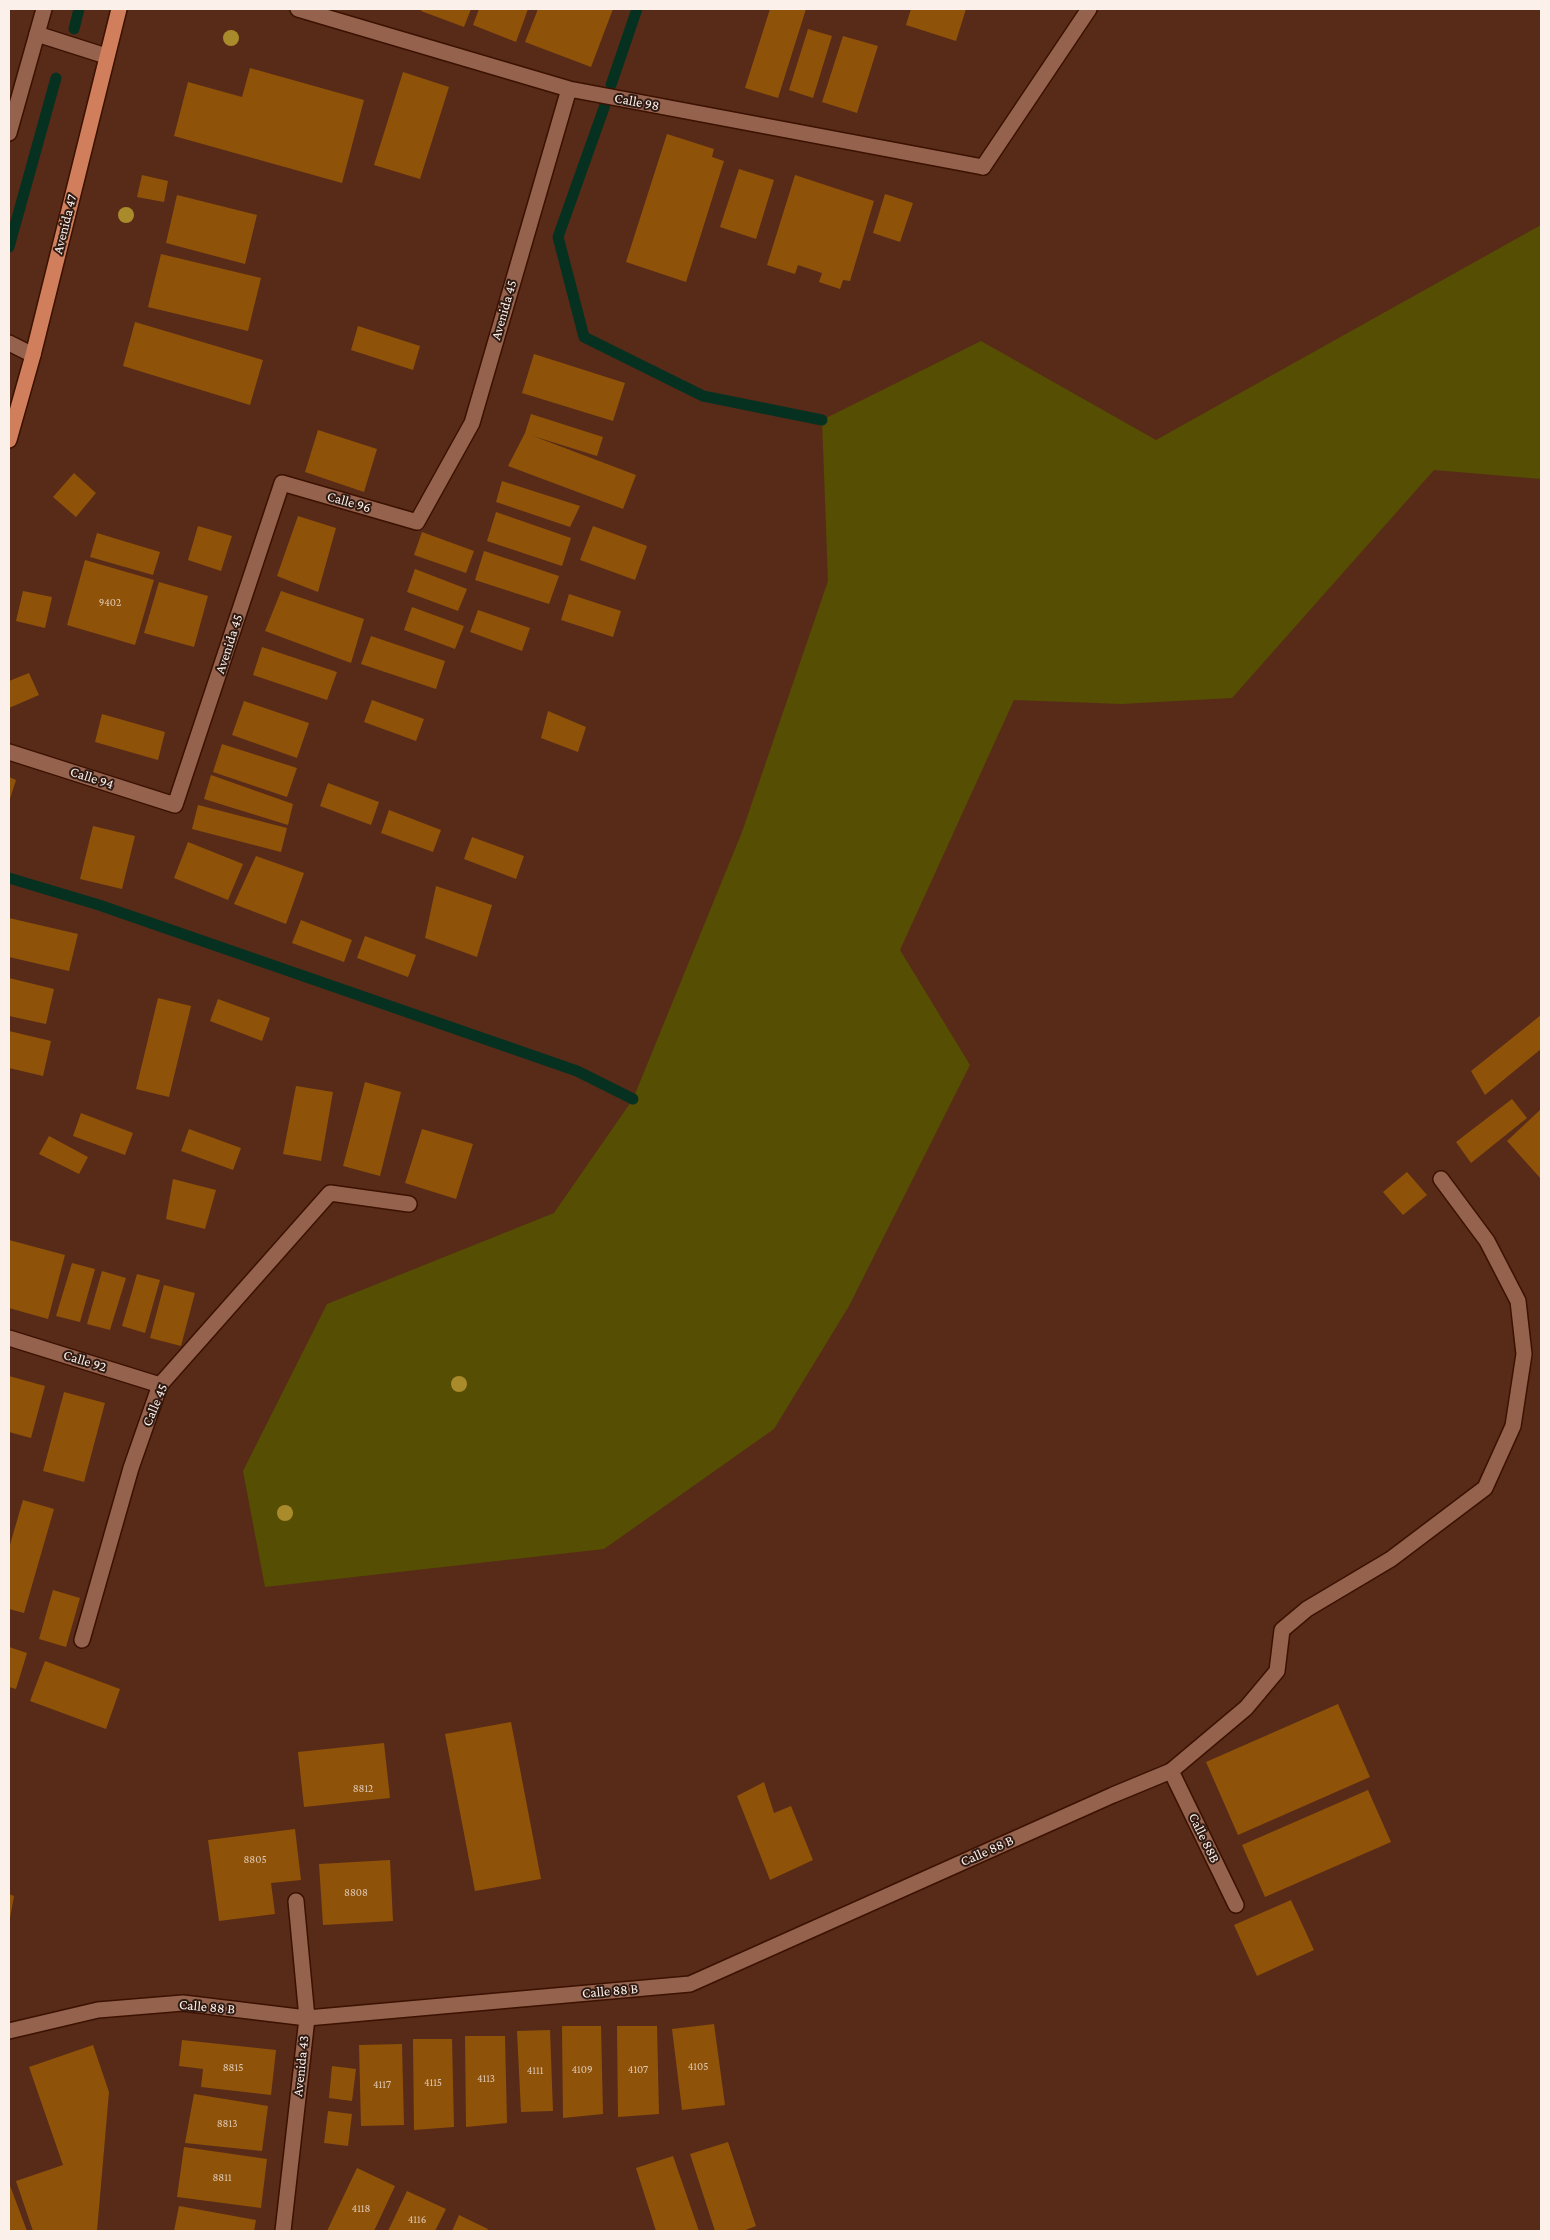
<!DOCTYPE html>
<style>
body{margin:0}
#map{position:relative;width:1550px;height:2240px;overflow:hidden;background:#582b18;font-family:"Crimson Pro",serif}
canvas{display:block}
.frame{position:absolute;inset:0;border:10px solid #fcf0eb;pointer-events:none}
</style>
<div id="map">
<canvas width="1550" height="2240"></canvas>
<div class="frame"></div>
</div>
<script>
const context = document.querySelector('canvas').getContext('2d');
context.lineJoin = 'round';
function fill(path, color) {
  context.fillStyle = color;
  context.fill(path, 'evenodd');
}
function toPath(rows) {
  const path = new Path2D();
  for (const r of rows) {
    path.moveTo(r[0], r[1]);
    for (let i = 2; i < r.length; i += 2) path.lineTo(r[i], r[i + 1]);
  }
  return path;
}
function trace(path, color, width, dash) {
  context.strokeStyle = color;
  context.lineWidth = width;
  context.lineCap = dash ? 'butt' : 'round';
  context.setLineDash(dash || []);
  context.stroke(path);
}
function write(font, color, halo, rows, align = 'center') {
  context.font = font + ' "Crimson Pro",serif';
  context.lineWidth = 4;
  context.setLineDash([]);
  context.textBaseline = 'middle';
  context.strokeStyle = halo;
  context.fillStyle = color;
  for (const [text, x, y, turn = 0] of rows) {
    context.save();
    context.translate(x, y);
    context.rotate((+turn || 0) * Math.PI / 180);
    context.textAlign = isNaN(turn) ? turn : align;
    if (halo) context.strokeText(text, 0, 0);
    context.fillText(text, 0, 0);
    context.restore();
  }
}
const green = toPath([
 [1541,225,1541,479,1434,470,1232,698,1121,704,1014,700,900,950,970,1065,849,1306,774,1429,604,1549,265,1587,243,1471,327,1304,554,1213,633,1099,742,832,828,581,822,420,981,341,1156,440]
]);
const stream = toPath([
 [74,29,79,9],
 [611,85,637,9],
 [605,105,558,237,584,337,703,396,822,420],
 [9,247,56,78],
 [9,878,99,905,577,1071,633,1099]
]);
const building = toPath([
 [422,9,471,9,464,27,421,11],
 [479,9,528,9,516,42,473,25],
 [538,9,613,9,591,67,525,42],
 [770,9,806,9,778,98,745,88],
 [911,9,966,9,956,41,906,25],
 [808,29,832,36,813,98,789,90],
 [843,36,878,46,857,113,822,102],
 [250,68,364,100,342,183,174,136,188,82,242,97],
 [403,72,449,87,420,179,374,165],
 [667,134,714,149,712,157,724,161,686,282,626,262],
 [739,169,774,180,756,239,720,227],
 [142,175,168,181,164,202,137,197],
 [795,175,874,201,850,281,843,280,840,289,819,282,822,273,798,265,795,274,767,265],
 [885,194,913,203,900,242,873,233],
 [177,195,257,215,245,264,166,243],
 [161,254,261,278,248,331,148,307],
 [135,322,263,360,250,405,123,366],
 [358,326,420,346,413,370,351,350],
 [534,354,625,383,613,421,522,393],
 [531,414,603,437,597,456,533,436,636,475,623,509,508,466,525,433],
 [318,430,377,449,364,492,305,472],
 [74,473,96,493,76,517,53,497],
 [502,481,580,506,570,527,496,502],
 [496,512,571,538,562,566,487,541],
 [298,516,336,528,318,592,277,576],
 [198,526,232,536,221,571,188,560],
 [593,526,647,546,635,580,580,560],
 [422,532,474,551,466,573,414,555],
 [97,533,160,552,153,575,90,557],
 [484,551,559,576,549,604,475,580],
 [85,560,154,580,135,645,67,625],
 [415,569,467,589,458,611,407,592],
 [159,582,208,596,194,647,144,633],
 [23,591,52,597,45,628,16,621],
 [281,591,364,619,351,663,265,631],
 [569,594,621,611,613,637,561,620],
 [412,607,464,626,455,649,404,630],
 [478,610,530,628,522,651,470,632],
 [371,636,445,661,436,689,361,664],
 [262,647,337,672,327,700,253,675],
 [29,673,39,695,9,708,9,681],
 [372,700,424,719,416,741,364,722],
 [244,701,309,723,297,758,232,735],
 [548,711,586,727,578,752,541,738],
 [102,714,165,732,158,760,95,742],
 [222,744,297,768,287,797,213,772],
 [211,775,293,804,288,825,204,799],
 [9,777,16,780,9,802],
 [328,783,379,802,371,825,320,806],
 [198,805,287,828,281,852,192,829],
 [389,810,441,830,433,852,381,833],
 [93,826,135,836,122,889,80,879],
 [472,837,524,856,516,879,464,859],
 [188,842,243,864,228,900,174,878],
 [256,856,304,873,286,924,234,904],
 [436,886,492,905,477,957,425,938],
 [9,918,78,934,69,971,9,957],
 [301,920,352,940,344,962,292,943],
 [365,936,416,955,408,977,357,958],
 [9,978,54,989,46,1024,9,1016],
 [158,998,191,1006,169,1097,136,1089],
 [218,999,270,1018,262,1041,210,1021],
 [1541,1015,1541,1049,1485,1095,1471,1071],
 [9,1031,51,1041,43,1076,9,1068],
 [365,1082,401,1092,380,1176,343,1166],
 [296,1086,333,1092,321,1161,283,1154],
 [1512,1099,1527,1118,1471,1163,1456,1142],
 [1541,1109,1541,1179,1507,1141],
 [81,1113,133,1133,125,1155,73,1136],
 [189,1129,241,1148,233,1170,181,1151],
 [422,1129,473,1144,456,1199,405,1183],
 [49,1136,88,1157,79,1174,39,1154],
 [1407,1172,1427,1195,1403,1215,1383,1192],
 [173,1179,216,1190,205,1229,166,1219],
 [9,1240,65,1255,48,1319,9,1308],
 [72,1263,95,1269,80,1322,56,1316],
 [102,1271,126,1278,110,1330,87,1324],
 [137,1274,160,1280,145,1333,122,1326],
 [164,1285,195,1293,181,1346,150,1338],
 [9,1376,45,1386,31,1438,9,1432],
 [64,1392,105,1403,84,1482,43,1471],
 [23,1500,54,1509,24,1613,9,1609,9,1548],
 [53,1590,80,1598,66,1647,39,1639],
 [9,1647,27,1653,16,1689,9,1687],
 [45,1661,120,1689,106,1729,30,1701],
 [1338,1704,1370,1777,1238,1835,1206,1762],
 [511,1722,541,1879,475,1891,445,1734],
 [384,1743,390,1798,304,1807,298,1752],
 [764,1782,774,1813,791,1806,813,1860,770,1880,737,1796],
 [1368,1790,1391,1842,1265,1897,1242,1845],
 [295,1829,301,1880,271,1883,275,1914,219,1921,208,1840],
 [390,1860,393,1921,323,1925,319,1864],
 [9,1894,14,1896,10,1918,9,1918],
 [1291,1900,1314,1950,1257,1976,1234,1925],
 [714,2024,725,2105,682,2110,672,2029],
 [562,2026,601,2026,603,2114,563,2118],
 [617,2026,657,2026,659,2114,618,2117],
 [550,2030,553,2111,521,2112,517,2031],
 [465,2036,505,2036,507,2123,466,2127],
 [413,2039,452,2039,454,2127,414,2130],
 [182,2040,276,2050,271,2095,201,2087,203,2069,179,2066],
 [402,2044,404,2125,361,2126,359,2045],
 [93,2045,109,2092,97,2231,33,2231,16,2181,63,2165,29,2067],
 [332,2066,356,2069,352,2101,329,2098],
 [194,2094,268,2106,262,2151,185,2143],
 [328,2111,352,2114,348,2146,324,2143],
 [728,2142,756,2226,743,2231,715,2231,690,2154],
 [184,2147,267,2159,261,2208,177,2197],
 [673,2156,699,2231,656,2231,636,2168],
 [357,2168,395,2186,374,2231,327,2231],
 [9,2183,27,2231,9,2231],
 [407,2191,446,2209,435,2231,388,2231],
 [179,2206,256,2220,254,2231,174,2231],
 [459,2215,488,2229,487,2231,452,2231]
]);
const lane = toPath([
 [37,34,106,56],
 [983,167,1089,9],
 [1236,1905,1171,1771,1246,1708,1277,1671,1282,1630,1307,1609,1391,1559,1485,1488,1513,1426,1524,1354,1518,1301,1487,1241,1441,1179]
]);
const street = toPath([
 [298,9,569,89,983,167],
 [9,133,44,9],
 [9,343,33,355],
 [9,752,175,805,282,483,417,522,472,423,569,89],
 [9,1338,160,1385],
 [82,1640,131,1468,160,1385,330,1193,409,1204],
 [9,2031,98,2010,183,2003,307,2018,690,1984,1113,1795,1171,1771],
 [283,2231,307,2018,296,1901]
]);
const primary = toPath([
 [9,440,33,355,119,9]
]);
const trees = [
 [231,38],
 [126,215],
 [459,1384],
 [285,1513]
];
const numberNames = [
 ["9402",110,603],
 ["8812",363,1789],
 ["8805",255,1860],
 ["8808",356,1893],
 ["4105",698,2067],
 ["8815",233,2068],
 ["4109",582,2070],
 ["4107",638,2070],
 ["4111",535,2071],
 ["4113",486,2079],
 ["4115",433,2083],
 ["4117",382,2085],
 ["8813",227,2124],
 ["8811",222,2178],
 ["4118",361,2209],
 ["4116",417,2220]
];
const streetNames = [
 ["Calle 98",637,102,11],
 ["Avenida 47",65,224,-76],
 ["Avenida 45",504,310,-74],
 ["Calle 96",349,502,16],
 ["Avenida 45",229,644,-72],
 ["Calle 94",92,778,18],
 ["Calle 92",85,1361,17],
 ["Calle 45",155,1405,-67],
 ["Calle 88B",1204,1838,64],
 ["Calle 88 B",987,1851,-24],
 ["Calle 88 B",610,1991,-5],
 ["Calle 88 B",207,2007,5],
 ["Avenida 43",301,2066,-84]
];
fill(green, '#564e02');
trace(stream, '#063121', 11);
fill(building, '#8e5209');
trace(lane, '#3b1100', 18);
trace(street, '#3b1100', 18);
trace(primary, '#3b1100', 18);
trace(lane, '#95624e', 15);
trace(street, '#95624e', 15);
trace(primary, '#d17e5d', 15);
context.fillStyle = '#a98b2b';
for (const [x, y] of trees) {
  context.beginPath();
  context.arc(x, y, 8, 0, 2 * Math.PI);
  context.fill();
}
write('11px', '#e0c8b2', null, numberNames);
write('14px', '#fcf0eb', '#2f1a12', streetNames);
</script>
